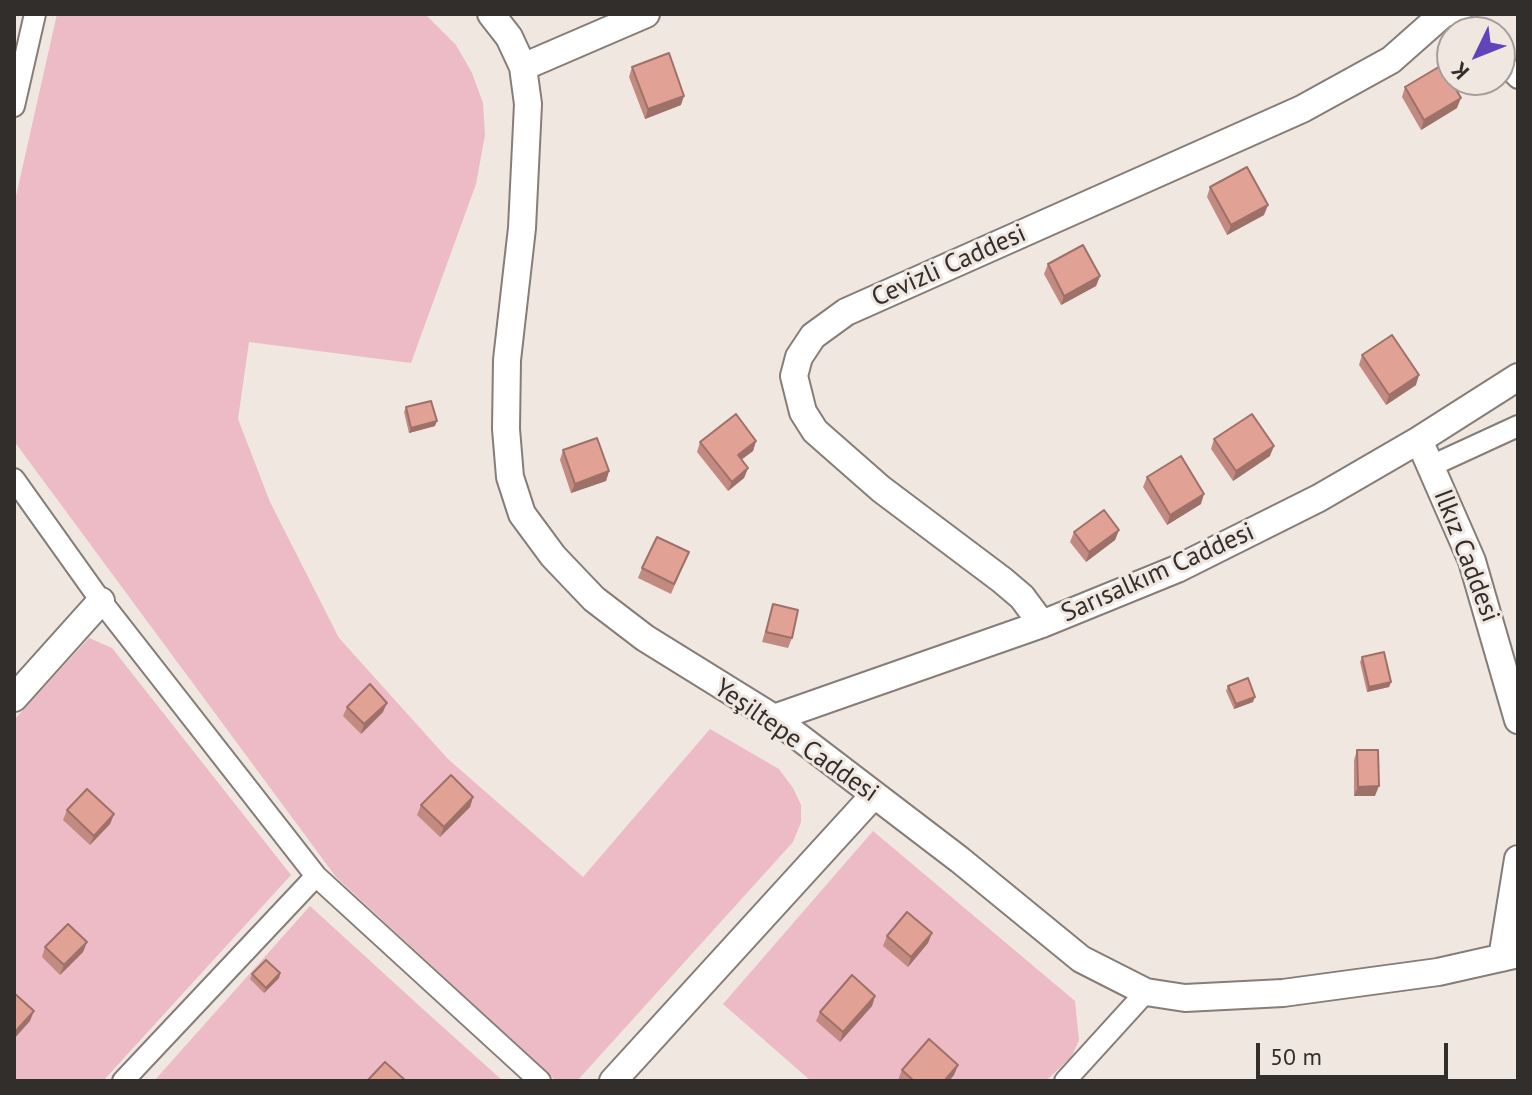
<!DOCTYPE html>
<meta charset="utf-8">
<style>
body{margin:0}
#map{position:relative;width:1532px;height:1095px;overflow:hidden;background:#f0e7e1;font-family:"PT Sans",sans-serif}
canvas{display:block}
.frame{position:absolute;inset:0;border:16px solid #312e2b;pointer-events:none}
.north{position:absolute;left:1436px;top:16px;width:80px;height:80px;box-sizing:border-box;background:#f0e7e1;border:2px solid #a49d98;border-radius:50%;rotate:227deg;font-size:22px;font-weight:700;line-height:32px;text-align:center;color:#312e2b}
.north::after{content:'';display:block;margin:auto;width:28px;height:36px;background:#6143bb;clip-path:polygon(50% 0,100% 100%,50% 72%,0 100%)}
.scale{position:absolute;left:1256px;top:1043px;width:192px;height:36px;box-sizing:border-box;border:4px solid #312e2b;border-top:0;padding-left:10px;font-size:24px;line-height:28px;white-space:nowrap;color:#312e2b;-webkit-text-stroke:6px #f0e7e1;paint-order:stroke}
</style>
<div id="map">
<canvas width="1532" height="1095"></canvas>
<div class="frame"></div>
<div class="north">K</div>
<div class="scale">50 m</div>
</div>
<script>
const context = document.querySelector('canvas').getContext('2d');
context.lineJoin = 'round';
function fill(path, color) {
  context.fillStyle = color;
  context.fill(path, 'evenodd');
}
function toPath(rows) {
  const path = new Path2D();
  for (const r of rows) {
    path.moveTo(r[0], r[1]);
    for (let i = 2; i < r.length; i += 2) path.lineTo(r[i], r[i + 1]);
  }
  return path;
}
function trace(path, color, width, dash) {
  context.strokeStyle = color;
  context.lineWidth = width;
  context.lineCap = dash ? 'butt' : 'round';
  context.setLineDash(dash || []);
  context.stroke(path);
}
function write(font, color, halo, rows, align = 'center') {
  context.font = font + ' "PT Sans",sans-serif';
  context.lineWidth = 6;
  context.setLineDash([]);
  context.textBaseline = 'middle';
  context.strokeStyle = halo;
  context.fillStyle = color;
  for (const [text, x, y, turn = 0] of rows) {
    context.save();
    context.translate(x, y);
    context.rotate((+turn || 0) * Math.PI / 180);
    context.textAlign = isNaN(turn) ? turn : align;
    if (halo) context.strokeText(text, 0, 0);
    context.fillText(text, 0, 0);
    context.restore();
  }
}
const green = toPath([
 [57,14,425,14,456,45,472,73,483,103,485,135,476,184,411,363,249,342,238,419,270,502,339,638,448,759,583,877,710,729,779,769,793,788,801,805,801,822,793,842,577,1081,556,1081,336,877,14,441,14,205],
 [89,638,112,648,291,875,103,1081,14,1081,14,720],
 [873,831,1075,1001,1079,1040,1072,1056,1046,1081,811,1081,723,1004],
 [310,906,425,1011,503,1081,154,1081]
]);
const minor = toPath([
 [1453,14,1472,32],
 [1500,60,1518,78],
 [14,106,35,14],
 [1431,466,1518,426],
 [14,479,101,601,316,876,540,1081],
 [123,1081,316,876],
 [1065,1081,1146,992]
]);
const tertiary = toPath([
 [491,14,509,37,523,67,528,104,522,228,507,360,506,429,510,477,522,514,553,556,594,599,645,638,774,718,960,860,1081,959,1146,992,1185,998,1283,993,1438,972,1518,954],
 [523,67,646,14],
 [1419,440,1472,561,1518,720],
 [1042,624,1022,597,1002,580,881,489,815,431,803,412,794,376,799,357,813,336,846,312,1302,109,1391,60,1443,14],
 [14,698,101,601],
 [774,718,1042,624,1177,569,1319,498,1419,440,1518,377],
 [1502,958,1518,859],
 [613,1081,873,796]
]);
const wall = toPath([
 [632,67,681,105,645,119,629,77],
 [1405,87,1457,108,1421,130,1402,97],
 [1210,187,1264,215,1227,235,1207,197],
 [1048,264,1100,276,1096,286,1061,305,1044,274],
 [1362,355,1416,385,1386,405,1359,365],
 [406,407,435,426,409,433,404,412],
 [1214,439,1270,456,1233,481,1211,449],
 [756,441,753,451,741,460,748,468,744,478,728,491,697,452,700,442],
 [563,450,609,471,606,481,571,493,560,460],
 [1147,477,1201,504,1167,525,1143,487],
 [1119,530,1115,540,1086,562,1070,542,1074,532],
 [689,552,671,594,638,578,642,568],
 [773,604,792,638,788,648,762,642],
 [1362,657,1391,682,1389,687,1367,692,1360,662],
 [1228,686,1253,702,1234,709,1226,691],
 [347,707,383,712,361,734,343,716],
 [1357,750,1375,796,1354,796,1354,760],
 [473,797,470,807,440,837,417,815,421,805],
 [67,810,114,814,110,824,90,845,63,820],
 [932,933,928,943,908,967,883,946,887,936],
 [87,942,83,952,60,975,42,957,45,947],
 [280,973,279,978,264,993,250,979,252,974],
 [875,996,872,1006,840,1042,816,1021,820,1012],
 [958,1065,954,1075,949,1081,900,1081,898,1080,902,1070]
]);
const shadedWall = toPath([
 [684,96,681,105,645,119,648,109],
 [1461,98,1457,108,1421,130,1424,120],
 [1268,205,1264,215,1227,235,1231,225],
 [1100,276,1096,286,1061,305,1064,296],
 [1419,375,1416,385,1386,405,1389,395],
 [437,421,435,426,409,433,411,428],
 [756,441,753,451,734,465,738,455],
 [1274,446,1270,456,1233,481,1236,471],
 [748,468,744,478,728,491,732,482],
 [609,471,606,481,571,493,575,484],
 [1204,494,1201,504,1167,525,1170,515],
 [1119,530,1115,540,1086,562,1089,552],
 [1391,682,1389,687,1367,692,1369,687],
 [1255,697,1253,702,1234,709,1236,704],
 [387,703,383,712,361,734,364,724],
 [1379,786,1375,796,1354,796,1358,787],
 [473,797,470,807,440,837,444,827],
 [114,814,110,824,90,845,94,836],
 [932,933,928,943,908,967,911,957],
 [87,942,83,952,60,975,64,965],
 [280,973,279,978,264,993,266,988],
 [875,996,872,1006,840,1042,843,1032],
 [34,1011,30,1021,14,1039,14,1033],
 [958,1065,954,1075,949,1081,944,1081]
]);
const building = toPath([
 [669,53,684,96,648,109,632,67,669,53],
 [1442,65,1461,98,1424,120,1405,87,1442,65],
 [1247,167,1268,205,1231,225,1210,187,1247,167],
 [1083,245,1100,276,1064,296,1048,264,1083,245],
 [1392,335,1419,375,1389,395,1362,355,1392,335],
 [431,401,437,421,411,428,406,407,431,401],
 [736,414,756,441,738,455,748,468,732,482,700,442,736,414],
 [1252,414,1274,446,1236,471,1214,439,1252,414],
 [597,438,609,471,575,484,563,450,597,438],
 [1181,456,1204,494,1170,515,1147,477,1181,456],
 [1104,510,1119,530,1089,552,1074,532,1104,510],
 [657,537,689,552,674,584,642,568,657,537],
 [773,604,798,610,792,638,766,632,773,604],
 [1384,652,1391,682,1369,687,1362,657,1384,652],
 [1248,678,1255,697,1236,704,1228,686,1248,678],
 [370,684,387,703,364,724,347,707,370,684],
 [1357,750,1378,750,1379,786,1358,787,1357,750],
 [451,775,473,797,444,827,421,805,451,775],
 [87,789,114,814,94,836,67,810,87,789],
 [907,912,932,933,911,957,887,936,907,912],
 [68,924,87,942,64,965,45,947,68,924],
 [266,960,280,973,266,988,252,974,266,960],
 [852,975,875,996,843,1032,820,1012,852,975],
 [14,993,34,1011,14,1033,14,993],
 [929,1039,958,1065,944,1081,914,1081,902,1070,929,1039],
 [385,1062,406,1081,367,1081,385,1062]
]);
const streetNames = [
 ["Cevizli Caddesi",949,266,-24],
 ["Ilkız Caddesi",1466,556,69],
 ["Sarısalkım Caddesi",1158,573,-24],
 ["Yeşiltepe Caddesi",796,741,35]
];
fill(green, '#ecbbc5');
trace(minor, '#867d78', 24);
trace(tertiary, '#867d78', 30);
trace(minor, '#fff', 20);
trace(tertiary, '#fff', 26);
fill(wall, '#c28a80');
fill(shadedWall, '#9e7168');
fill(building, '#e1a195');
trace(building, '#9e7168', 2);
write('26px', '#312e2b', '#f0e7e1', streetNames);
</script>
